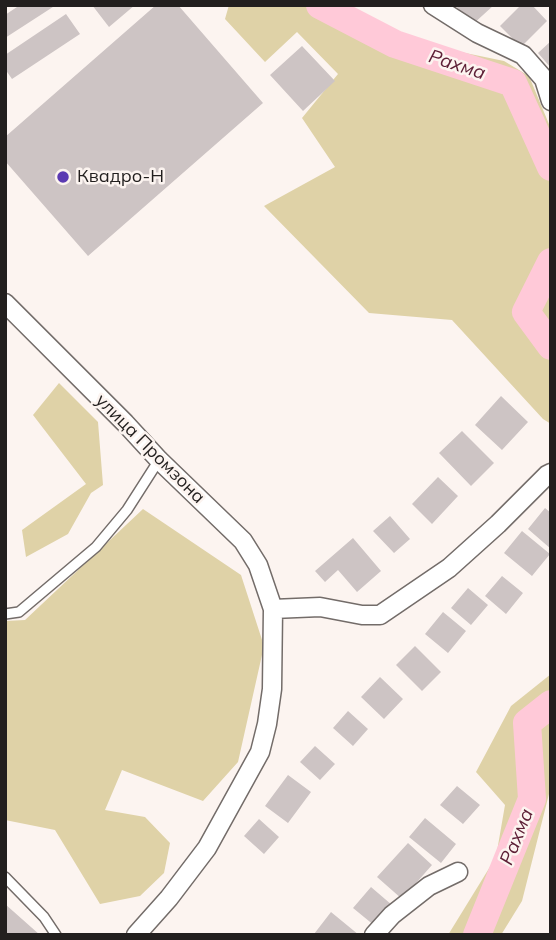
<!DOCTYPE html>
<meta charset="utf-8">
<style>
body{margin:0}
#map{position:relative;width:556px;height:940px;overflow:hidden;background:#fcf4f0;font-family:Mulish,sans-serif}
canvas{display:block}
.frame{position:absolute;inset:0;border:7px solid #221f1e;pointer-events:none}
</style>
<div id="map">
<canvas width="556" height="940"></canvas>
<div class="frame"></div>
</div>
<script>
const context = document.querySelector('canvas').getContext('2d');
context.lineJoin = 'round';
function fill(path, color) {
  context.fillStyle = color;
  context.fill(path, 'evenodd');
}
function toPath(rows) {
  const path = new Path2D();
  for (const r of rows) {
    path.moveTo(r[0], r[1]);
    for (let i = 2; i < r.length; i += 2) path.lineTo(r[i], r[i + 1]);
  }
  return path;
}
function trace(path, color, width, dash) {
  context.strokeStyle = color;
  context.lineWidth = width;
  context.lineCap = dash ? 'butt' : 'round';
  context.setLineDash(dash || []);
  context.stroke(path);
}
function write(font, color, halo, rows, align = 'center') {
  context.font = font + ' Mulish,sans-serif';
  context.lineWidth = 5;
  context.setLineDash([]);
  context.textBaseline = 'middle';
  context.strokeStyle = halo;
  context.fillStyle = color;
  for (const [text, x, y, turn = 0] of rows) {
    context.save();
    context.translate(x, y);
    context.rotate((+turn || 0) * Math.PI / 180);
    context.textAlign = isNaN(turn) ? turn : align;
    if (halo) context.strokeText(text, 0, 0);
    context.fillText(text, 0, 0);
    context.restore();
  }
}
const green = toPath([
 [229,5,344,5,361,12,398,39,504,61,529,76,551,129,551,424,543,419,452,320,369,313,264,206,335,167,302,118,338,74,297,32,265,62,225,19],
 [59,383,98,422,103,485,91,493,68,534,26,557,22,530,86,484,33,415],
 [143,509,241,575,264,646,238,762,203,801,122,770,105,810,145,817,170,843,164,873,140,896,100,904,55,830,5,820,5,621,25,620],
 [551,674,551,786,522,901,501,935,448,935,496,857,505,805,476,772,511,706]
]);
const river = toPath([
 [320,5,395,44,513,83,551,167],
 [551,262,526,312,551,346],
 [477,935,532,799,527,723,551,704]
]);
const building = toPath([
 [20,5,56,5,5,38,5,15],
 [92,5,135,5,109,27],
 [156,5,178,5,263,103,88,256,5,161,5,137],
 [455,5,494,5,472,25],
 [521,5,532,5,547,21,521,47,500,26],
 [66,14,80,34,12,79,5,69,5,55],
 [551,41,551,68,538,53],
 [302,46,335,81,303,111,270,75],
 [501,396,528,422,502,450,475,425],
 [462,431,494,463,471,486,439,453],
 [438,477,458,496,432,524,412,504],
 [545,508,551,513,551,549,528,529],
 [390,516,410,539,394,553,373,531],
 [522,531,550,554,532,576,504,553],
 [353,538,381,571,357,592,338,570,325,582,315,571],
 [502,576,523,593,506,614,485,596],
 [468,588,488,605,471,625,451,608],
 [443,612,466,631,448,653,425,634],
 [415,646,441,672,422,691,396,665],
 [380,677,403,699,384,719,361,697],
 [348,711,368,729,353,746,333,728],
 [315,746,335,764,320,780,300,762],
 [288,775,311,792,288,823,265,806],
 [457,786,480,805,463,824,440,805],
 [425,818,456,844,441,863,409,837],
 [259,819,279,837,264,854,244,836],
 [408,843,432,865,402,899,377,877],
 [371,887,392,905,375,926,353,908],
 [5,904,40,935,5,935],
 [331,912,359,935,314,934]
]);
const lane = toPath([
 [5,614,19,612,96,547,127,510,159,460],
 [5,877,44,917,56,935]
]);
const street = toPath([
 [433,5,477,33,523,55,544,79,551,101],
 [5,303,125,423,159,460,243,541,258,565,273,609,272,689,267,724,260,752,207,848,169,898,136,935],
 [273,609,320,607,362,615,380,615,449,568,498,524,547,475,551,473],
 [374,935,392,915,429,886,458,872]
]);
const markers = [
 [63,177,7,"#5b3ab2"]
];
const poiNames = [
 ["Квадро-Н",77,177]
];
const streetNames = [
 ["улица Промзона",150,449,45]
];
const waterNames = [
 ["Рахма",457,65,18],
 ["Рахма",517,837,-68]
];
fill(green, '#dfd2a7');
trace(river, '#ffc9d8', 28);
fill(building, '#cdc4c4');
trace(lane, '#736c69', 12);
trace(street, '#736c69', 21);
trace(lane, '#fff', 9);
trace(street, '#fff', 18);
for (const [x, y, r, color] of markers) {
  const dot = new Path2D();
  dot.arc(x, y, r, 0, 2 * Math.PI);
  context.fillStyle = color;
  context.fill(dot);
  trace(dot, '#fcf4f0', 2.5);
}
write('18px', '#221f1e', '#fcf4f0', poiNames, 'left');
write('18px', '#221f1e', '#fcf4f0', streetNames);
write('italic 19px', '#5e2037', '#fcf4f0', waterNames);
</script>
